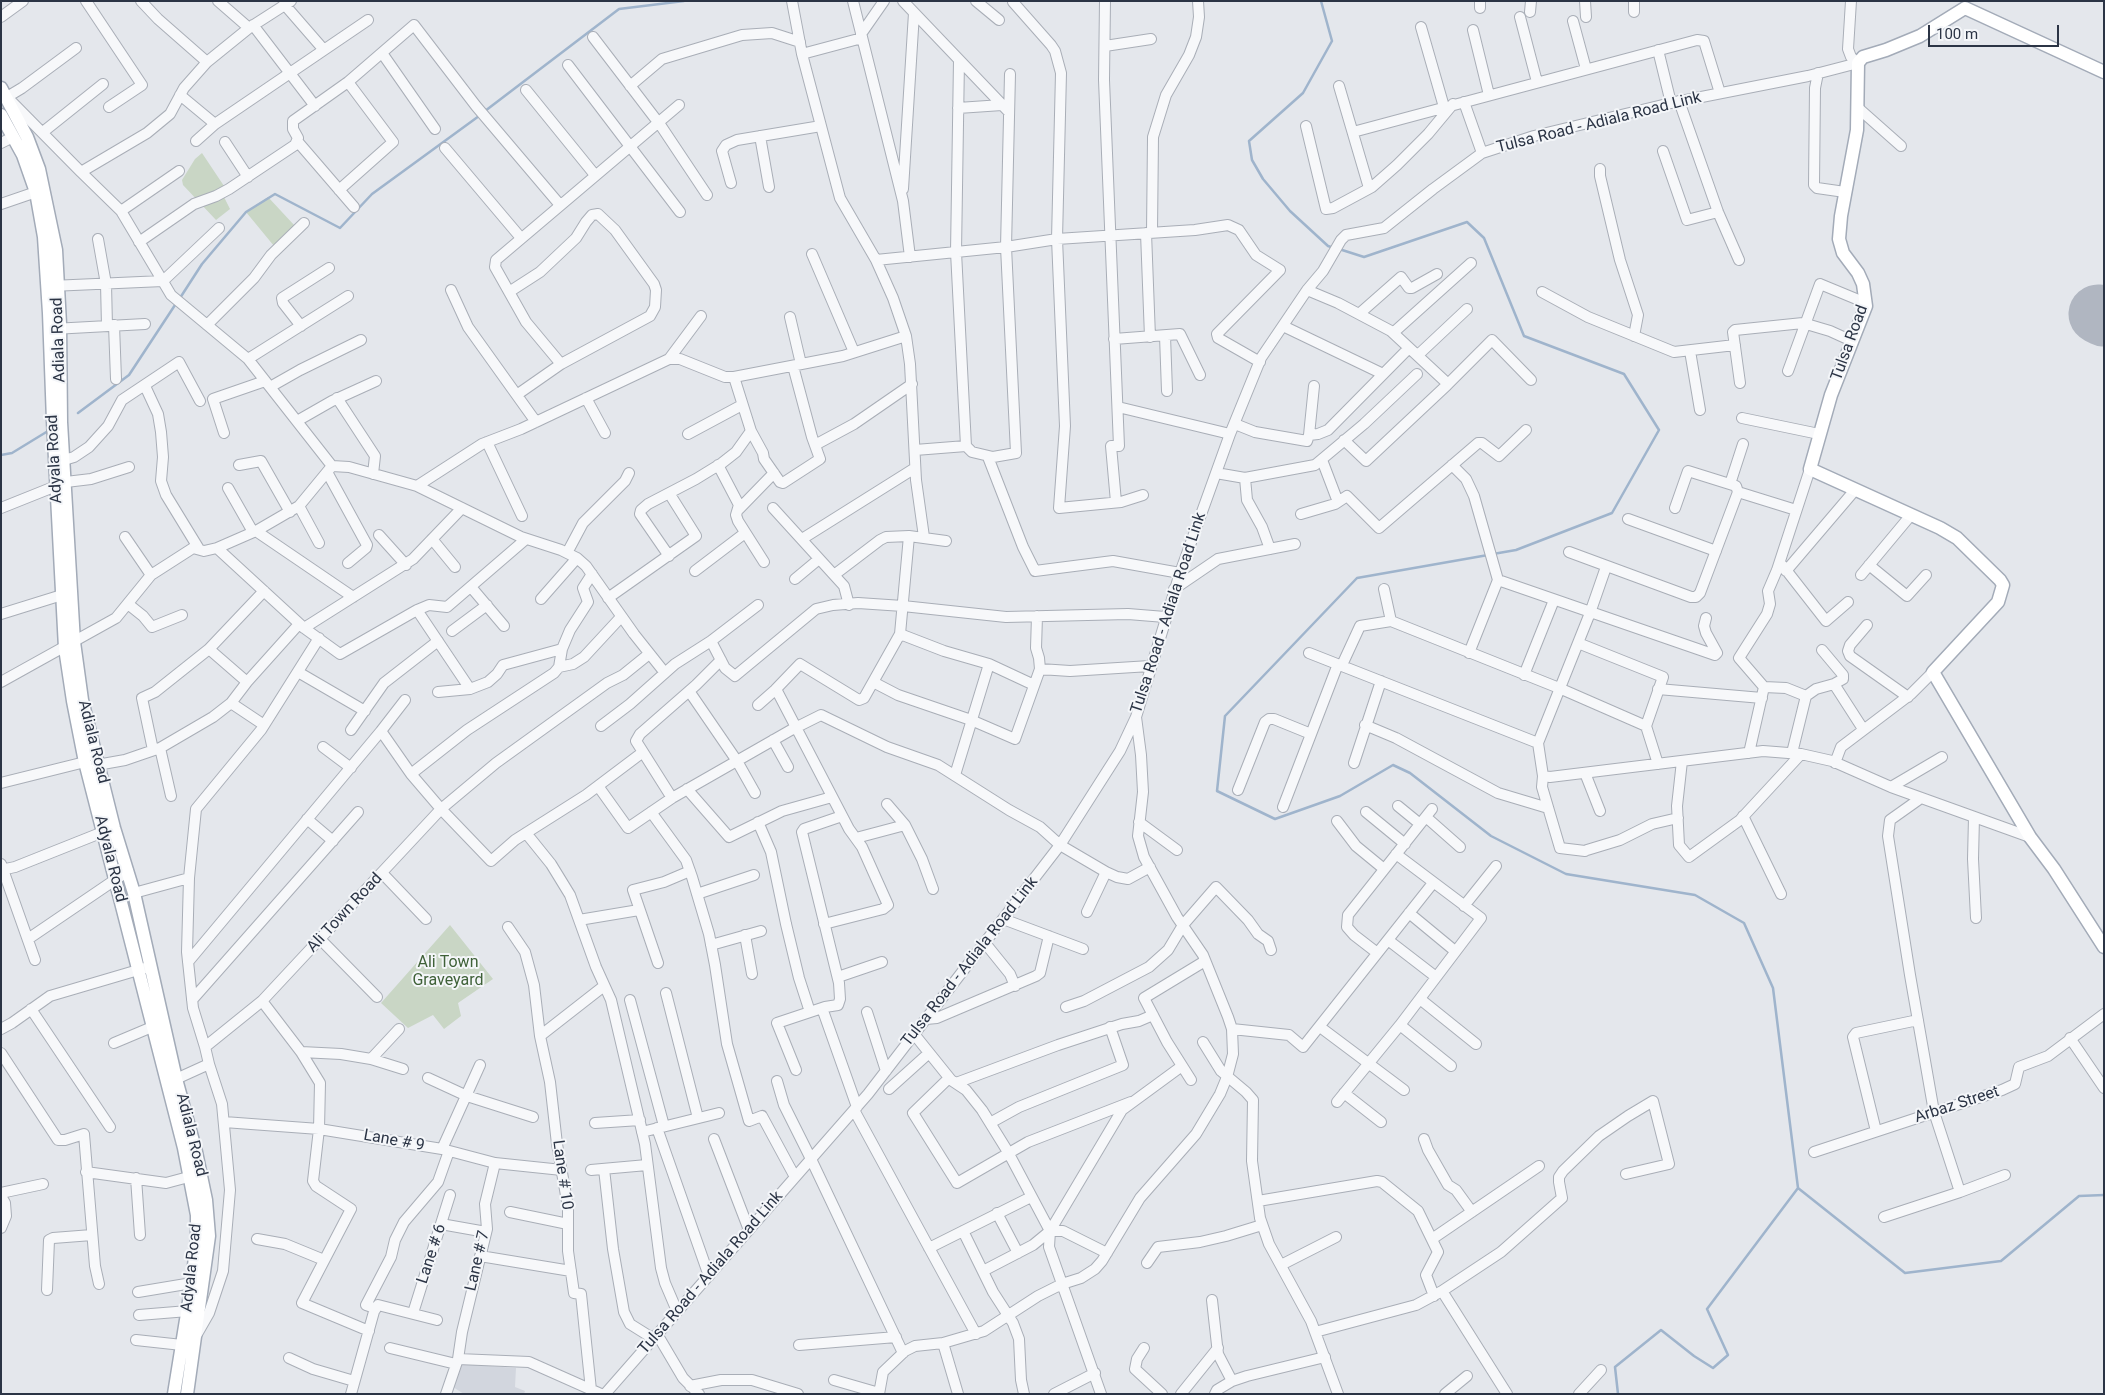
<!DOCTYPE html>
<style>
body{margin:0}
#map{position:relative;width:2105px;height:1395px;overflow:hidden;background:#e4e7ec;font-family:Roboto,sans-serif}
canvas{display:block}
.frame{position:absolute;inset:0;border:2px solid #2b3445;pointer-events:none}
.scale{position:absolute;left:1928px;top:25px;width:131px;height:22px;box-sizing:border-box;border:2px solid #2b3445;border-top:0;padding-left:6px;font-size:15px;line-height:18px;white-space:nowrap;color:#2b3445;-webkit-text-stroke:4px #f4f6f9;paint-order:stroke}
</style>
<div id="map">
<canvas width="2105" height="1395"></canvas>
<div class="frame"></div>
<div class="scale">100 m</div>
</div>
<script>
const context = document.querySelector('canvas').getContext('2d');
context.lineJoin = 'round';
function fill(path, color) {
  context.fillStyle = color;
  context.fill(path, 'evenodd');
}
function toPath(rows) {
  const path = new Path2D();
  for (const r of rows) {
    path.moveTo(r[0], r[1]);
    for (let i = 2; i < r.length; i += 2) path.lineTo(r[i], r[i + 1]);
  }
  return path;
}
function trace(path, color, width, dash) {
  context.strokeStyle = color;
  context.lineWidth = width;
  context.lineCap = dash ? 'butt' : 'round';
  context.setLineDash(dash || []);
  context.stroke(path);
}
function write(font, color, halo, rows, align = 'center') {
  context.font = font + ' Roboto,sans-serif';
  context.lineWidth = 4;
  context.setLineDash([]);
  context.textBaseline = 'middle';
  context.strokeStyle = halo;
  context.fillStyle = color;
  for (const [text, x, y, turn = 0] of rows) {
    context.save();
    context.translate(x, y);
    context.rotate((+turn || 0) * Math.PI / 180);
    context.textAlign = isNaN(turn) ? turn : align;
    if (halo) context.strokeText(text, 0, 0);
    context.fillText(text, 0, 0);
    context.restore();
  }
}
const built = toPath([
 [461,1364,516,1368,515,1387,525,1391,524,1394,464,1394,453,1387]
]);
const green = toPath([
 [202,153,224,186,223,195,230,209,216,220,183,185,182,180,195,159],
 [268,197,295,226,274,246,246,212],
 [450,925,493,979,458,1003,461,1016,444,1029,433,1015,408,1028,381,1003]
]);
const stream = toPath([
 [1321,1,1332,41,1303,93,1249,141,1252,160,1263,179,1290,211,1328,246,1334,248],
 [485,111,619,9,684,1],
 [1339,249,1364,257,1467,222,1484,238,1524,336,1624,374,1659,430,1612,513,1516,550,1493,554],
 [180,298,202,264,246,212,275,194,340,228,372,194,479,116],
 [78,413,129,375,177,302],
 [1,455,12,453,48,431],
 [1488,555,1357,578,1225,716,1217,791,1275,819,1340,796,1393,765,1410,773,1491,836,1566,874,1695,895,1744,923,1773,988,1798,1188,1905,1273,2001,1261,2079,1196,2104,1195],
 [1618,1394,1615,1367,1661,1330,1694,1356,1713,1368,1728,1355,1707,1309,1798,1188]
]);
const runway = toPath([
 [2098,314,2104,317]
]);
const minor = toPath([
 [86,1,142,85,109,107],
 [141,1,158,19,207,62],
 [218,1,249,28],
 [792,1,802,54,840,198,876,260,893,298,906,336,910,364,916,480,924,537],
 [853,1,903,201,910,257],
 [903,1,1009,112],
 [976,1,999,20],
 [1105,1,1104,80,1119,446,1111,446,1116,502],
 [1585,1,1586,17],
 [1634,1,1634,12],
 [1851,1,1848,49,1851,57,1858,63],
 [1013,2,1051,45,1055,51,1061,73,1057,239,1065,426,1059,508,1121,502,1143,495],
 [284,4,324,50],
 [1480,8,1480,1],
 [1530,12,1531,1],
 [1,17,23,1],
 [1520,17,1537,82],
 [1573,21,1586,69],
 [253,25,315,106],
 [1421,27,1444,107],
 [1473,30,1489,95],
 [861,34,884,1],
 [593,37,661,126,707,195],
 [1105,46,1151,39],
 [76,48,22,88,7,97,81,172,147,133,170,114,184,88,207,62,249,28,291,1],
 [1658,50,1671,103],
 [382,53,435,129],
 [802,54,862,38],
 [959,60,956,252,966,446],
 [568,65,680,212],
 [1818,73,1815,88,1814,185,1817,188,1845,192],
 [630,86,662,59,742,35,772,33,800,42],
 [1339,86,1369,188],
 [526,90,595,175],
 [180,95,215,124],
 [1679,101,1718,212,1739,260],
 [1464,102,1482,153],
 [1857,107,1901,146],
 [958,108,1002,105],
 [1306,126,1326,209,1333,208,1372,187,1397,165,1428,134,1453,104],
 [43,132,103,84],
 [1353,132,1697,40,1704,41,1720,93],
 [760,136,769,187],
 [196,141,215,124,368,20],
 [225,142,248,177],
 [298,142,354,207],
 [1,143,13,137],
 [445,148,521,238],
 [1663,151,1687,220,1718,212],
 [1600,169,1600,176,1620,260,1638,315,1634,336],
 [731,183,722,151,726,145,737,140,821,126],
 [903,189,914,13],
 [339,190,393,142,348,82],
 [1,204,36,192],
 [121,211,179,171],
 [1152,232,1153,137,1166,95,1189,55,1196,37,1199,17,1198,1],
 [1146,233,1150,337],
 [98,239,106,284,107,326],
 [139,242,194,204,216,196,229,189,295,145,298,138,293,129,293,121,348,82,414,25,476,106,560,205],
 [812,254,854,352],
 [876,260,1006,247,1057,239,1195,230,1228,225,1239,230,1256,255,1280,270,1217,334,1218,338,1260,362],
 [51,286,163,281,219,228],
 [451,290,468,327,536,422],
 [1307,290,1338,303,1391,331,1448,384],
 [509,292,540,272,576,238,586,222,592,215,598,214,615,230,654,284,656,290,655,307,650,316,561,364,518,394],
 [1542,292,1588,317,1674,352,1735,345],
 [1359,314,1401,277,1409,288,1412,288,1437,274],
 [790,317,801,364],
 [114,325,116,379],
 [207,325,254,278,271,255,304,223],
 [301,326,283,303,282,298,329,268],
 [1283,326,1383,374],
 [53,329,145,324],
 [1393,333,1471,263],
 [1165,336,1167,391],
 [1114,339,1180,334,1200,375],
 [1690,351,1700,410],
 [1418,355,1467,309],
 [248,359,348,296],
 [669,359,701,316],
 [561,364,526,322,495,267,496,260,679,105],
 [1788,371,1820,284,1866,303],
 [734,377,751,431,763,453,764,459,780,482,783,483,820,459,812,437,793,366],
 [1740,383,1733,332,1735,330,1803,323,1830,331,1852,341],
 [145,386,158,414,161,432,163,457,161,481,166,495,199,549],
 [270,387,300,370,361,340],
 [337,398,375,456,373,474],
 [586,398,605,433],
 [1118,407,1230,434],
 [1742,418,1819,434],
 [297,421,332,401,376,381],
 [1235,424,1255,432,1307,441,1309,435,1314,386],
 [224,433,213,399,265,381],
 [688,434,742,405],
 [1309,435,1318,434,1328,430,1409,348],
 [1344,440,1366,461,1447,385,1492,340,1531,380],
 [487,442,522,516],
 [815,445,854,424,912,384],
 [915,450,966,446,972,452,993,457,1016,453,1006,247,1010,74],
 [988,457,1023,547,1035,571,1113,561,1180,573],
 [64,460,74,457,89,447,108,426,122,400,179,362,200,401],
 [1322,460,1338,502],
 [239,465,261,461,290,512],
 [718,465,739,505,736,515,738,521,764,562],
 [1452,465,1466,479,1474,496,1498,580],
 [332,466,349,467,417,486,521,537,561,550,577,558,586,566,634,634,665,673],
 [327,472,367,545,366,548,348,563],
 [1216,473,1245,478,1315,465,1364,424,1417,374],
 [1245,478,1247,500,1262,527,1270,549],
 [66,482,91,479,129,467],
 [1730,484,1743,444],
 [417,486,482,444,521,429,669,359,680,359,725,377,734,377,843,356,906,336],
 [228,488,253,532],
 [299,506,319,543],
 [1,508,56,486],
 [773,508,844,586,849,605],
 [1675,508,1688,471,1736,486,1738,492,1796,510],
 [739,509,774,473],
 [1301,514,1335,504,1347,496,1379,528,1478,443,1482,443,1499,456,1526,430],
 [1628,519,1716,551],
 [256,531,353,597],
 [379,535,406,565],
 [125,537,151,575],
 [432,539,455,567],
 [802,539,915,468],
 [217,548,304,628,340,654,417,610,470,689],
 [1569,552,1691,597,1696,597,1700,593,1738,492],
 [567,553,583,523,625,481,629,473],
 [669,556,640,514,641,510,648,504,696,479,722,463,736,452,751,431],
 [1869,565,1907,596,1926,575],
 [1783,566,1826,621,1848,602],
 [1606,567,1590,613,1538,743,1543,776,1550,777,1763,751,1801,754,1832,761,1891,787,2030,837],
 [695,571,745,533],
 [1786,571,1855,490],
 [834,575,880,540,886,537,909,536,946,541],
 [1861,575,1911,515],
 [795,579,819,559],
 [471,587,504,626],
 [1174,589,1218,559,1295,544],
 [1384,589,1391,621],
 [608,598,696,536,669,493],
 [541,599,577,558],
 [128,604,143,616,152,627,182,615],
 [417,610,429,605,447,607,526,539],
 [1,614,62,595],
 [1867,625,1850,645,1848,651,1850,656,1908,697],
 [304,628,413,559,462,508],
 [452,631,487,605],
 [900,634,944,651,989,664,1034,685],
 [711,641,725,668,735,676,816,609,833,605,858,603,903,606,1006,617,1128,614,1165,617],
 [1578,643,1663,677,1646,726,1658,764],
 [209,649,247,682,231,703],
 [1822,650,1843,675,1843,679,1834,684],
 [1309,653,1538,743],
 [1469,653,1498,580,1715,655,1717,653,1706,633,1704,626,1706,618],
 [721,660,696,685,640,734,636,741,672,798,791,730,821,715,887,747,938,765,1009,810,1040,827,1060,845,1106,872,1117,877,1128,879,1150,867],
 [1342,665,1360,626,1391,621,1559,688,1646,726],
 [559,667,573,664,584,657,621,617],
 [1040,669,1070,671,1150,666],
 [298,672,365,711],
 [1524,675,1554,600],
 [1,682,116,618,151,575,193,548,204,551,217,548,256,531,299,506,332,466,248,359,171,295,121,211,81,172],
 [247,682,299,624],
 [873,682,898,695,971,720,1015,739,1040,669,1039,658,1036,648,1037,616],
 [1764,687,1786,688,1806,696],
 [776,689,849,829,862,847,888,905,883,909,824,924],
 [1658,689,1762,698],
 [689,691,737,761,755,793],
 [438,692,470,689,488,682,497,674,503,665,562,649],
 [758,705,775,690,800,664,859,700,864,698,900,634,909,536],
 [1365,725,1396,738,1498,793,1548,808],
 [601,726,630,704,675,664,711,641,758,605],
 [351,730,384,683,438,641],
 [381,731,405,700],
 [773,740,788,767],
 [323,747,351,768],
 [160,748,171,796],
 [153,750,142,698,155,692,209,649,264,591],
 [1749,753,1764,687,1739,658,1767,614,1770,604,1768,591,1777,570,1810,469],
 [1792,753,1806,696,1816,689,1834,684,1863,729],
 [1682,761,1677,806,1679,845,1689,857,1740,820,1801,754],
 [1354,763,1381,681],
 [1835,763,1841,747,1911,694,1933,672],
 [97,765,125,760,160,748,213,717,231,703,264,725],
 [1585,773,1600,811],
 [411,774,467,730,554,673,559,667,562,649,570,630,588,602,583,588,592,574],
 [955,775,989,664],
 [1543,776,1542,787,1560,848,1585,851],
 [1,783,85,762],
 [598,786,628,828,672,798],
 [1891,787,1942,757],
 [687,789,729,837,782,811,832,797],
 [1238,790,1265,722,1269,719,1274,719,1311,734],
 [1921,798,1890,820,1888,836,1910,975,1934,1112,1960,1192,2005,1175],
 [887,804,905,825,922,859,933,889],
 [1398,806,1420,824],
 [1283,807,1338,664],
 [651,812,686,860,692,877,709,934,715,965,727,1044,749,1121,762,1116,795,1177],
 [1366,812,1405,844],
 [1743,816,1781,894],
 [1426,817,1460,847],
 [1974,817,1973,859,1976,918],
 [307,819,333,841],
 [1337,821,1356,846,1384,869],
 [758,822,771,852,786,924,799,978,810,1012],
 [1139,822,1177,850],
 [526,833,551,864,570,895,596,967,611,1000,645,1144,661,1268,665,1283,677,1311],
 [856,838,905,825],
 [1587,850,1620,840,1652,824,1678,818],
 [1,864,35,960],
 [1,870,15,867,108,830],
 [382,873,426,919],
 [189,878,187,952,193,1008,205,1047],
 [134,893,189,878,196,809,261,730,319,638],
 [697,894,754,875],
 [1464,906,1496,866],
 [1087,912,1106,872],
 [1409,913,1455,951],
 [1003,919,1083,949],
 [579,920,639,910],
 [508,927,525,952,534,985,540,1036],
 [745,935,752,974],
 [28,939,128,871],
 [321,940,377,997],
 [1388,940,1436,977],
 [985,943,1010,974,1015,986],
 [711,945,761,931],
 [1376,952,1354,935,1347,927,1348,915,1432,809],
 [188,962,381,731,411,774,441,809,496,763,607,683,623,675,649,654],
 [658,963,633,890,664,882,690,871],
 [838,977,882,962],
 [666,993,698,1118],
 [1420,999,1476,1044],
 [192,1000,358,812],
 [630,1000,664,1126],
 [262,1001,301,1052,341,1054,371,1059,403,1069],
 [1066,1007,1084,1001,1149,967,1168,950,1183,925,1216,887,1248,920,1258,934,1268,941,1271,950],
 [822,1008,857,1107],
 [31,1009,110,1127],
 [867,1012,886,1071],
 [926,1019,937,1018,1036,976,1040,973,1049,936],
 [1400,1025,1451,1066],
 [1320,1027,1404,1090],
 [1,1029,12,1023,50,996,145,968],
 [1232,1029,1289,1035,1303,1047,1433,883],
 [914,1034,951,1080,966,1090,982,1110,1008,1152,1050,1231,1049,1247,1101,1394],
 [2070,1038,2104,1088],
 [1203,1042,1221,1071,1246,1092,1253,1100,1252,1161,1260,1218,1269,1244,1311,1321,1338,1394],
 [114,1043,152,1027],
 [301,1052,320,1083,319,1129,313,1181,316,1186,351,1209,302,1303,369,1331],
 [1,1053,58,1140,65,1140,84,1134,95,1266,99,1284],
 [371,1059,399,1029],
 [796,1070,777,1023,825,1007,838,1005,840,999,839,983,802,832,804,829,842,816],
 [428,1078,467,1096,533,1117],
 [949,1078,913,1113,957,1183,1028,1142,1131,1102],
 [176,1079,209,1064,205,1047,262,1001,441,809,491,861,515,840,586,795,643,752],
 [1191,1080,1167,1042,1144,998,1205,961],
 [777,1081,784,1105,811,1159,903,1353],
 [956,1083,1058,1045,1122,1024,1139,1021,1153,1015],
 [889,1089,929,1053],
 [1344,1093,1381,1122],
 [1337,1102,1400,1025,1481,918,1396,854],
 [854,1110,976,1334],
 [224,1122,319,1129,442,1149,495,1163,562,1170],
 [595,1123,640,1120],
 [990,1123,1019,1107,1123,1065,1110,1027],
 [657,1128,709,1276],
 [1876,1131,1853,1037,1856,1033,1918,1020],
 [642,1132,719,1113],
 [714,1139,749,1230],
 [1424,1139,1428,1150,1448,1185,1456,1190,1472,1212],
 [442,1149,480,1065],
 [1814,1152,2002,1090,2015,1084,2019,1067,2048,1056,2104,1014],
 [604,1169,613,1249,624,1312,630,1324,654,1339],
 [591,1170,647,1165],
 [86,1172,166,1183,196,1175],
 [136,1178,140,1235],
 [1,1193,43,1184],
 [1,1196,5,1203,6,1216,1,1228],
 [1258,1201,1377,1181,1382,1182,1418,1211,1438,1252,1426,1275,1434,1296],
 [510,1212,568,1224],
 [997,1213,1018,1253],
 [1884,1217,1960,1192],
 [441,1224,486,1232],
 [963,1231,993,1292,1013,1323,1019,1339,1021,1380,1024,1394],
 [1050,1231,1063,1231,1107,1253],
 [257,1239,285,1244,324,1260],
 [1432,1239,1539,1166],
 [929,1248,1031,1197],
 [480,1256,571,1271],
 [1147,1263,1158,1247,1200,1242,1226,1236,1262,1225],
 [1281,1265,1336,1237],
 [983,1271,1033,1245,1050,1231,1122,1110,1182,1066],
 [47,1290,49,1240,53,1238,92,1235],
 [1442,1291,1507,1394],
 [138,1292,192,1283],
 [1212,1300,1218,1354,1232,1381],
 [375,1310,378,1305,437,1320],
 [413,1313,450,1195],
 [139,1315,188,1311],
 [1315,1332,1416,1305,1442,1291,1501,1252,1562,1198,1559,1182,1559,1177,1563,1171,1599,1136,1628,1116,1653,1101,1669,1164,1626,1174],
 [197,1334,209,1313,223,1271,230,1190,222,1104,209,1064],
 [657,1334,683,1378,699,1394],
 [136,1340,182,1345],
 [943,1343,958,1394],
 [799,1345,896,1337],
 [390,1348,456,1364],
 [1144,1348,1137,1359,1135,1369,1162,1394],
 [289,1358,313,1369,354,1381],
 [458,1359,462,1332,487,1229,485,1204,495,1163],
 [834,1380,879,1393],
 [690,1386,721,1380,752,1380,798,1394],
 [591,1390,581,1294,574,1293,568,1251,568,1207,557,1144,550,1082,540,1036,604,986],
 [351,1394,375,1308,366,1305,391,1257,395,1240,404,1222,438,1182,449,1151],
 [446,1394,458,1359,529,1362,601,1394],
 [605,1394,868,1094,1060,845,1120,751,1136,717,1180,573,1230,434,1261,358,1307,290,1323,271,1341,240,1346,235,1384,228,1433,189,1482,153,1534,136,1671,103,1808,76,1858,63],
 [879,1394,883,1372,905,1351,915,1346,943,1343,984,1331,1038,1296,1062,1284,1081,1278,1095,1269,1102,1261,1140,1198,1196,1134,1220,1094,1227,1077,1233,1054,1232,1029,1228,1017,1203,955,1177,917,1144,857,1138,836,1143,792,1141,755,1136,717],
 [1054,1394,1095,1373],
 [1181,1394,1218,1348],
 [1215,1394,1217,1390,1232,1381,1247,1376,1325,1357],
 [1445,1394,1467,1376],
 [1579,1394,1601,1370]
]);
const major = toPath([
 [2104,72,1965,8,1920,36,1886,50,1863,57,1858,63,1857,130,1841,216,1839,239,1843,253,1858,273,1863,284,1866,306,1831,395,1810,469,1940,528,1957,538,2000,580,2003,585,1998,602,1933,672,2030,837,2054,869,2104,947],
 [1,88,27,137,39,169,56,250,60,324,61,422,74,642,82,700,114,828,134,893,176,1079,196,1152,206,1200,209,1236,187,1394],
 [1,115,23,155,36,192,44,237,49,313,53,421,65,648,73,701,85,762,184,1148,197,1215,197,1240,192,1283,174,1394]
]);
const streetNames = [
 ["Tulsa Road - Adiala Road Link",1599,123,-14],
 ["Adiala Road",59,340,-92],
 ["Tulsa Road",1850,343,-70],
 ["Adyala Road",55,459,-93],
 ["Tulsa Road - Adiala Road Link",1169,613,-72],
 ["Adiala Road",93,742,76],
 ["Adyala Road",110,859,76],
 ["Ali Town Road",345,913,-47],
 ["Tulsa Road - Adiala Road Link",970,962,-52],
 ["Arbaz Street",1957,1105,-18],
 ["Adiala Road",191,1135,76],
 ["Lane # 9",394,1141,10],
 ["Lane # 10",562,1175,82],
 ["Lane # 6",432,1254,-72],
 ["Lane # 7",478,1261,-77],
 ["Adyala Road",192,1268,-84],
 ["Tulsa Road - Adiala Road Link",711,1273,-49]
];
const parkNames = [
 ["Ali Town",448,963],
 ["Graveyard",448,981]
];
fill(built, '#d2d6de');
fill(green, '#c9d6c5');
trace(stream, '#9fb4cc', 2.5);
trace(runway, '#b0b6c1', 59);
trace(minor, '#a9aeb7', 12);
trace(major, '#a3abb8', 15);
trace(minor, '#f7f8fa', 10);
trace(major, '#fff', 12);
write('16px', '#2b3445', '#f4f6f9', streetNames);
write('16px', '#3f6138', '#f4f6f9', parkNames);
</script>
